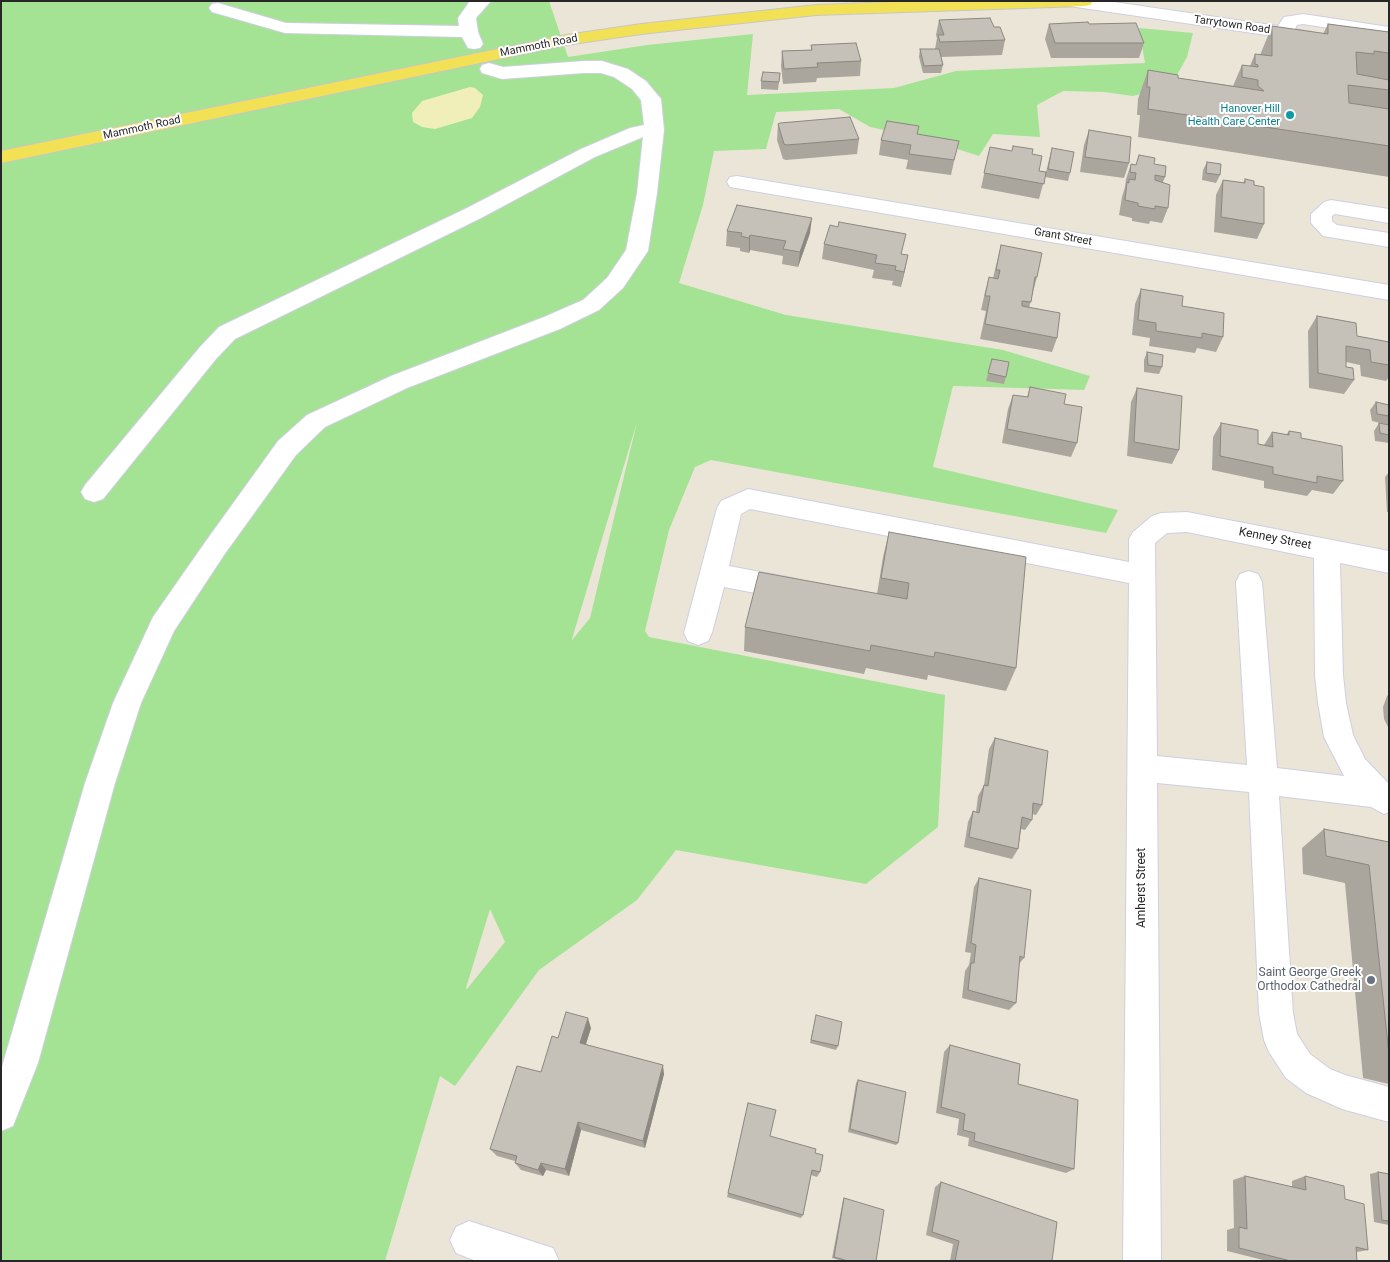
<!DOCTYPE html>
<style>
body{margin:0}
#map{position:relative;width:1390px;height:1262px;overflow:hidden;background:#ebe5d8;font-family:Roboto,sans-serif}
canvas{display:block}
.frame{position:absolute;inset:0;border:2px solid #272727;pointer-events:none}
</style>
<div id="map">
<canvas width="1390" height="1262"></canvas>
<div class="frame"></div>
</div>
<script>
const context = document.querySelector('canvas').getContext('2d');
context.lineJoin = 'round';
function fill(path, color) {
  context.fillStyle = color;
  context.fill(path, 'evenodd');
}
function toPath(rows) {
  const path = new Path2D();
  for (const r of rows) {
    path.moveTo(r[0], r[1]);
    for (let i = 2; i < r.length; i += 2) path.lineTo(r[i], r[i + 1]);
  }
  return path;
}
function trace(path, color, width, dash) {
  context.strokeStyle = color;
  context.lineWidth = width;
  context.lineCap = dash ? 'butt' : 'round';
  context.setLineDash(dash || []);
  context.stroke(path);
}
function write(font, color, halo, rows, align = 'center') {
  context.font = font + ' Roboto,sans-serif';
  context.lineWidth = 4;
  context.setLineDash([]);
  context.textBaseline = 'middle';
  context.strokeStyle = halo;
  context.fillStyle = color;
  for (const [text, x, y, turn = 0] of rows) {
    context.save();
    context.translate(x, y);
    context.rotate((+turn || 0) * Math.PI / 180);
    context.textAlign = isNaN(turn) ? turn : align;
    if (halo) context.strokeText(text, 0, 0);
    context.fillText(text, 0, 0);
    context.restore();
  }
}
const green = toPath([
 [1,1,549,1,568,57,647,45,753,34,747,95,894,88,956,71,1145,63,1139,28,1193,33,1187,57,1171,86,1133,96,1104,92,1063,91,1037,105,1040,137,993,134,979,156,926,139,870,127,839,109,776,112,766,149,714,151,703,205,679,283,786,315,1003,350,1090,376,1084,390,953,386,933,467,1118,510,1106,533,711,460,695,467,669,530,645,631,649,637,945,695,938,827,866,884,676,850,637,900,539,970,455,1086,440,1076,385,1261,1,1261],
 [637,422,590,618,572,640,572,639],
 [490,909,505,942,467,989,466,988]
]);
const sand = toPath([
 [470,87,475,88,483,95,480,107,472,118,435,129,422,127,413,122,412,113,422,101]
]);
const minor = toPath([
 [470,1,491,1,476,18,478,32,483,44,480,48,474,49,468,48,462,37,285,33,212,12,209,8,212,4,218,3,286,23,459,26,458,18,470,1],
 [1107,1,1278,26,1284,17,1303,14,1389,27,1389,37,1303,24,1297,25,1295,29,1313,32,1316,36,1313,40,1307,41,1076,7,1070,6,1067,2,1107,1],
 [584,61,602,61,628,69,646,81,661,99,664,130,657,193,648,251,623,288,599,310,560,329,407,388,325,427,296,455,224,555,174,631,141,703,115,783,38,1063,13,1126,1,1131,1,1070,85,783,113,703,153,617,206,541,278,441,307,415,391,376,544,317,583,300,607,278,626,250,637,193,643,137,595,157,481,218,235,339,216,359,103,499,94,502,85,499,81,492,85,485,200,347,219,327,467,208,581,149,630,128,644,125,641,100,632,89,614,77,601,73,584,73,502,79,482,73,480,69,482,65,489,63,503,67,584,61],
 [737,176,1389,285,1389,300,730,187,727,182,730,177,737,176],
 [1331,200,1389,209,1389,223,1335,214,1332,216,1332,221,1337,225,1389,233,1389,247,1323,236,1311,223,1311,214,1324,202,1331,200],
 [748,489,1129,562,1129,539,1133,532,1152,516,1161,513,1187,512,1389,551,1389,573,1340,563,1343,675,1346,703,1353,735,1365,759,1389,784,1389,812,1384,814,1371,807,1279,796,1293,1013,1297,1034,1310,1054,1330,1069,1345,1075,1389,1087,1389,1122,1342,1109,1306,1093,1286,1078,1269,1052,1264,1040,1259,1013,1249,792,1157,783,1161,1261,1123,1261,1129,583,750,509,741,514,729,566,792,578,801,581,805,589,801,597,792,600,724,587,712,633,708,641,698,645,688,641,684,633,717,508,721,501,748,489],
 [1187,532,1314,558,1315,675,1318,703,1324,737,1344,776,1277,768,1262,582,1258,574,1249,571,1240,574,1236,582,1247,765,1157,756,1155,543,1167,533,1187,532],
 [469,1221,553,1248,559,1261,476,1261,456,1253,450,1240,456,1227,469,1221]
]);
const major = toPath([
 [918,1,1093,1,1090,5,1084,6,816,15,641,34,566,45,1,163,1,151,566,35,641,24,816,5,918,1]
]);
const wall = toPath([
 [939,20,994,27,1005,40,1002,55,941,57,943,65,941,73,923,73,919,57,920,49,935,49,937,38,936,35],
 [1049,24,1089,24,1144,43,1139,58,1051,58,1045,39],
 [1328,24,1389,32,1389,177,1138,137,1140,115,1137,115,1138,99,1148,70,1178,78,1233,86,1242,65,1250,66,1255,54,1260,55,1272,26,1323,34],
 [811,45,861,61,860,76,817,78,816,82,783,84,781,66,782,51,811,50],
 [780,73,778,90,761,89,761,81],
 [778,124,859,139,857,154,786,160,783,159,777,140],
 [1089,130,1129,163,1124,178,1080,172,1084,145],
 [918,134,955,157,951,175,906,169,908,160,879,155,881,140],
 [990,147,1032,154,1039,171,1046,172,1052,148,1070,173,1068,181,1045,177,1039,199,981,188],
 [1139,155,1154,164,1165,177,1163,182,1168,208,1162,223,1150,221,1149,224,1132,221,1132,218,1119,215,1122,197,1125,187,1126,179,1131,164,1136,165],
 [1207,162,1220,175,1216,183,1202,180,1203,170],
 [1245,179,1254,185,1264,224,1257,239,1214,232,1216,195,1223,180,1243,183],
 [727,231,810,233,798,267,782,264,783,256,750,250,749,253,740,251,740,248,726,246],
 [824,244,902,255,905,270,901,287,892,285,893,281,872,278,874,270,822,259],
 [1001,245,1037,277,1033,292,1029,308,1057,338,1052,352,980,339,986,311,981,310,985,292,989,277,993,278],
 [1141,289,1182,306,1223,337,1216,352,1197,348,1195,353,1149,346,1150,338,1132,335,1135,304],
 [1317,316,1357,336,1389,342,1389,377,1386,381,1361,376,1360,365,1346,362,1346,367,1354,380,1344,394,1309,388,1308,331],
 [1147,352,1162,367,1159,374,1144,372,1144,360],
 [992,359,1006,377,1004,384,986,381],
 [1030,387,1064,404,1077,443,1071,457,1002,443,1008,409,1013,395,1027,397],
 [1137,388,1179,450,1172,464,1127,456,1131,402],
 [1376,402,1389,405,1389,425,1372,421,1370,410],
 [1221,423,1258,444,1264,445,1272,432,1286,435,1289,431,1301,438,1343,481,1333,494,1312,490,1307,496,1264,488,1264,481,1212,470,1213,437],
 [1379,423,1389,425,1389,443,1375,441,1374,431],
 [1389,472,1389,512,1387,512,1385,477],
 [889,532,1016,668,1006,691,928,675,927,680,866,668,864,674,744,651,745,627,877,594,883,557],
 [1389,694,1389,729,1384,719,1383,707,1387,696],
 [995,738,1042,805,1036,815,1032,814,1032,820,1025,830,1021,829,1018,849,1012,859,964,847,968,822,973,811,976,812,978,796,984,785,989,749],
 [1324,829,1389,842,1389,1084,1363,1078,1345,883,1303,874,1302,848],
 [979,878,1024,958,1019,964,1016,1003,1009,1010,962,998,965,971,969,965,971,953,965,952,974,887],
 [816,1015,838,1046,836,1050,810,1043],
 [591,1028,586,1044,664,1074,645,1148,581,1130,569,1176,546,1170,543,1176,521,1170,515,1163,515,1161,497,1156,490,1149,541,1072,558,1038],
 [950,1045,1018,1084,1074,1169,1066,1173,968,1146,969,1138,957,1135,959,1119,936,1113,944,1052],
 [858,1080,898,1143,896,1145,848,1132,856,1083],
 [748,1103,770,1136,815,1153,820,1172,817,1177,811,1175,803,1215,801,1218,727,1197],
 [1378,1172,1389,1174,1389,1225,1374,1222,1370,1174],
 [1245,1176,1292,1187,1292,1181,1305,1176,1345,1199,1368,1250,1357,1252,1357,1261,1267,1261,1227,1251,1227,1230,1234,1228,1233,1180],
 [941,1182,1052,1261,950,1261,953,1244,926,1235,935,1187],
 [844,1198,876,1261,842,1261,832,1258,843,1200]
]);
const shadedWall = toPath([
 [812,218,810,233,798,267,800,252],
 [750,235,750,250,749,253,749,238],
 [908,255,905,270,901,287,904,272],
 [588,1018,591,1028,583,1053,580,1043],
 [663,1065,664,1074,645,1148,643,1141],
 [578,1122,581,1130,569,1176,565,1169],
 [541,1163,546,1170,543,1176,538,1170]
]);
const building = toPath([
 [990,18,994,27,1000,27,1005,40,940,42,938,35,944,35,939,20,990,18],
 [1088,22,1089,24,1136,23,1144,43,1055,43,1049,24,1088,22],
 [1328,24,1389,32,1389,53,1374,51,1374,54,1356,52,1357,74,1389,80,1389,90,1348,85,1349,103,1389,109,1389,146,1148,109,1150,87,1147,87,1148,70,1178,75,1178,78,1264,91,1258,86,1258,80,1242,77,1242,65,1258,67,1258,65,1255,64,1255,54,1272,56,1272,26,1328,34,1328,24],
 [856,43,861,61,817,63,818,67,784,69,782,51,812,50,811,45,856,43],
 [920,49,939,49,943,65,924,66,920,49],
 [763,72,780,73,779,82,761,81,763,72],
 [850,117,859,139,787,145,784,144,778,124,780,123,850,117],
 [887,121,919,126,917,134,959,141,954,160,909,154,911,145,881,140,887,121],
 [1089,130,1131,137,1129,163,1085,157,1089,130],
 [1013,146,1033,149,1032,154,1042,156,1039,171,1046,172,1044,184,984,173,990,147,1012,151,1013,146],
 [1052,148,1074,152,1070,173,1048,169,1052,148],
 [1139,155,1155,158,1154,164,1166,166,1165,177,1155,175,1155,180,1170,185,1168,208,1155,206,1155,209,1138,206,1138,203,1125,200,1127,182,1129,183,1129,179,1135,180,1136,173,1130,172,1131,164,1136,165,1139,155],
 [1207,162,1221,164,1220,175,1206,173,1207,162],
 [1245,179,1254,181,1254,185,1264,187,1264,224,1221,217,1223,180,1245,183,1245,179],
 [737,205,812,218,800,252,783,249,786,241,750,235,749,238,741,236,742,233,727,231,737,205],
 [839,222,906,234,901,254,908,255,904,272,895,270,896,266,875,263,877,255,824,244,830,225,838,227,839,222],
 [1001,245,1042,253,1037,277,1035,277,1031,302,1022,301,1022,306,1060,313,1057,338,985,324,990,296,985,296,989,277,998,279,1000,270,996,270,1001,245],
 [1141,289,1183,296,1182,306,1224,313,1223,337,1202,333,1202,338,1156,331,1156,323,1138,320,1141,289],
 [1317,316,1356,323,1357,336,1389,342,1389,365,1371,362,1370,350,1346,346,1346,367,1353,368,1354,380,1318,373,1317,316],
 [1147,352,1163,355,1162,367,1148,365,1147,352],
 [992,359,1009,362,1006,377,988,373,992,359],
 [1030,387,1066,394,1064,404,1082,407,1077,443,1007,429,1013,395,1028,397,1030,387],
 [1137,388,1182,396,1179,450,1134,442,1137,388],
 [1376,402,1389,405,1389,416,1377,414,1376,402],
 [1221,423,1258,430,1258,444,1273,447,1272,432,1289,435,1289,431,1301,433,1301,438,1342,446,1343,481,1317,476,1317,483,1273,474,1273,467,1220,456,1221,423],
 [1379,423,1389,425,1389,435,1380,433,1379,423],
 [889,532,1026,557,1016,668,935,652,934,657,871,645,870,651,745,627,759,572,907,599,909,583,881,578,889,532],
 [995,738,1048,751,1042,805,1033,803,1032,820,1022,817,1018,849,969,837,973,811,979,813,984,785,988,786,995,738],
 [1324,829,1389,842,1389,1055,1369,865,1326,856,1324,829],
 [979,878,1031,890,1024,958,1020,956,1016,1003,968,990,971,963,974,963,976,945,971,943,979,878],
 [566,1012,588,1018,580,1043,663,1065,643,1141,578,1122,565,1169,541,1163,538,1170,515,1163,517,1156,490,1149,517,1066,541,1072,552,1036,558,1038,566,1012],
 [816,1015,842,1022,838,1046,811,1040,816,1015],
 [950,1045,1020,1064,1018,1084,1078,1100,1074,1169,974,1141,975,1133,963,1130,965,1114,941,1107,950,1045],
 [858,1080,906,1092,898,1143,850,1129,858,1080],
 [748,1103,776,1110,770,1136,816,1149,815,1153,823,1155,820,1172,812,1170,803,1215,728,1193,748,1103],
 [1378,1172,1389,1174,1389,1221,1382,1220,1378,1172],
 [1245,1176,1306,1190,1305,1176,1344,1186,1345,1199,1364,1204,1368,1250,1356,1247,1357,1261,1291,1261,1239,1248,1239,1227,1247,1229,1245,1176],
 [941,1182,1057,1222,1052,1261,955,1261,959,1241,932,1232,941,1182],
 [844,1198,884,1210,876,1261,848,1261,834,1257,844,1198]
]);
const markers = [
 [1290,115,5,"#0f9aa8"],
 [1371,980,5,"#6b7280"]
];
const farStreetnames = [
 ["Tarrytown Road",1232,25,8],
 ["Mammoth Road",539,46,-11],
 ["Mammoth Road",142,128,-12],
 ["Grant Street",1063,237,10]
];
const farCulturenames = [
 ["Hanover Hill",1280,109],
 ["Health Care Center",1280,122]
];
const streetNames = [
 ["Kenney Street",1275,539,11],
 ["Amherst Street",1142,888,-90]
];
const worshipNames = [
 ["Saint George Greek",1361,973],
 ["Orthodox Cathedral",1361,987]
];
fill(green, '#a4e393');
fill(sand, '#f1efb9');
trace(minor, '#cecfe1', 2);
trace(major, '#c7c7c7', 2);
fill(minor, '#fff');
fill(major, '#f3e155');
fill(wall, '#aaa69e');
fill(shadedWall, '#8b8781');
fill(building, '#c6c1b8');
trace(building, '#8b8781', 1);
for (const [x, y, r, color] of markers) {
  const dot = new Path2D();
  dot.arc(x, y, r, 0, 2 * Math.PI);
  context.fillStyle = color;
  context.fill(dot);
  trace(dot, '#fff', 2);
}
write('11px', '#272727', '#fff', farStreetnames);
write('11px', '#0d838f', '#fff', farCulturenames, 'right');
write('12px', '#272727', '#fff', streetNames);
write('12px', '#5b616d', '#fff', worshipNames, 'right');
</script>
